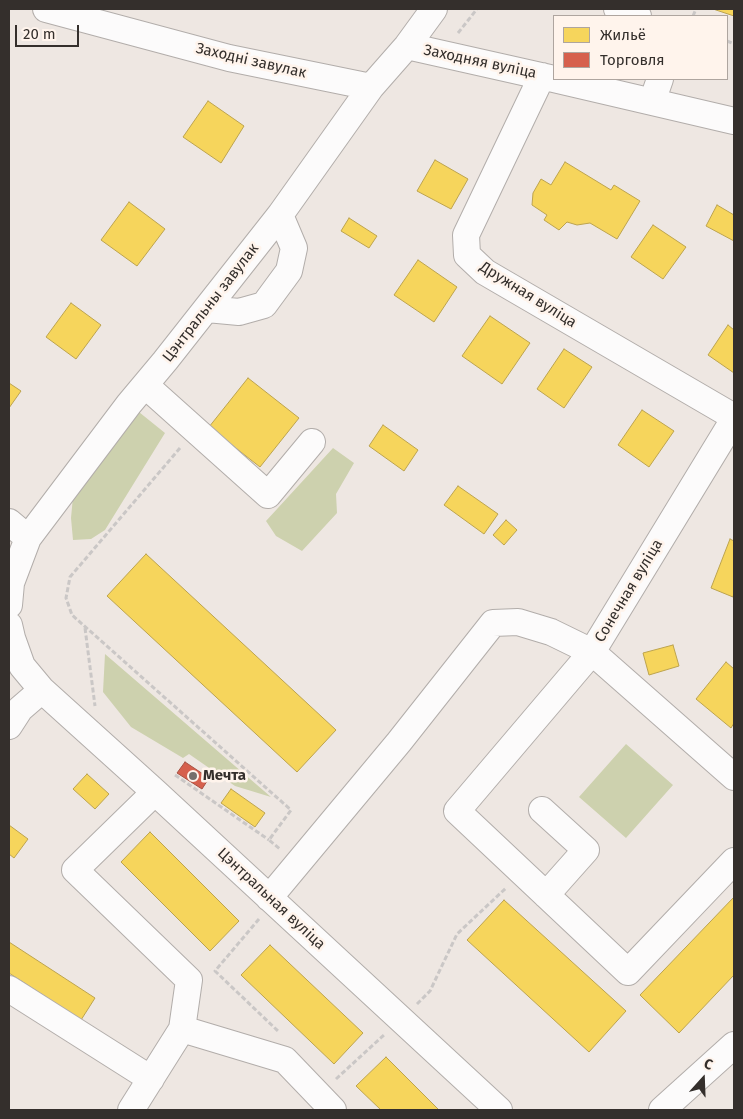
<!DOCTYPE html>
<meta charset="utf-8">
<style>
body{margin:0}
#map{position:relative;width:743px;height:1119px;overflow:hidden;background:#eee7e2;font-family:"Fira Sans",sans-serif}
canvas{display:block}
.frame{position:absolute;inset:0;border:10px solid #342f2c;pointer-events:none}
.legend{position:absolute;left:553px;top:15px;width:175px;height:65px;box-sizing:border-box;background:#fff4ec;border:1px solid #aea59f;margin:0;padding:6px 9px;list-style:none;font-size:15px;color:#342f2c}
.legend li{display:flex;align-items:center;gap:10px;height:25px}
.legend b{width:25px;border:1px solid #aea59f}
.north{position:absolute;left:678px;top:1054px;width:50px;height:50px;-webkit-text-stroke:4px #fff4ec;paint-order:stroke;rotate:20deg;font-size:14px;font-weight:700;line-height:20px;text-align:center;color:#342f2c}
.north::after{content:'';display:block;margin:auto;width:18px;height:22px;background:#342f2c;clip-path:polygon(50% 0,100% 100%,50% 72%,0 100%)}
.scale{position:absolute;left:15px;top:25px;width:64px;height:22px;box-sizing:border-box;border:2px solid #342f2c;border-top:0;padding-left:6px;font-size:15px;line-height:18px;white-space:nowrap;color:#342f2c;-webkit-text-stroke:4px #fff4ec;paint-order:stroke}
</style>
<div id="map">
<canvas width="743" height="1119"></canvas>
<div class="frame"></div>
<ul class="legend">
<li><b style="height:14px;background:#f6d55c"></b>Жильё</li>
<li><b style="height:14px;background:#d6604d"></b>Торговля</li>
</ul>
<div class="north">С</div>
<div class="scale">20 m</div>
</div>
<script>
const context = document.querySelector('canvas').getContext('2d');
context.lineJoin = 'round';
function fill(path, color) {
  context.fillStyle = color;
  context.fill(path, 'evenodd');
}
function toPath(rows) {
  const path = new Path2D();
  for (const r of rows) {
    path.moveTo(r[0], r[1]);
    for (let i = 2; i < r.length; i += 2) path.lineTo(r[i], r[i + 1]);
  }
  return path;
}
function trace(path, color, width, dash) {
  context.strokeStyle = color;
  context.lineWidth = width;
  context.lineCap = dash ? 'butt' : 'round';
  context.setLineDash(dash || []);
  context.stroke(path);
}
function write(font, color, halo, rows, align = 'center') {
  context.font = font + ' "Fira Sans",sans-serif';
  context.lineWidth = 5;
  context.setLineDash([]);
  context.textBaseline = 'middle';
  context.strokeStyle = halo;
  context.fillStyle = color;
  for (const [text, x, y, turn = 0] of rows) {
    context.save();
    context.translate(x, y);
    context.rotate((+turn || 0) * Math.PI / 180);
    context.textAlign = isNaN(turn) ? turn : align;
    if (halo) context.strokeText(text, 0, 0);
    context.fillText(text, 0, 0);
    context.restore();
  }
}
const green = toPath([
 [129,404,165,433,105,530,91,539,73,540,71,518,75,475],
 [333,448,354,463,336,494,337,513,302,551,276,536,266,521],
 [105,654,271,797,235,786,189,754,183,758,131,727,103,692],
 [626,744,673,785,626,838,579,797]
]);
const homes = toPath([
 [713,9,734,9,734,16,713,9],
 [208,101,244,126,221,163,183,137,208,101],
 [435,160,468,179,451,209,417,191,435,160],
 [565,162,611,190,614,185,640,201,617,239,590,223,577,225,567,222,559,230,544,220,547,215,532,205,533,193,541,179,551,185,565,162],
 [129,202,165,229,137,266,101,240,129,202],
 [717,205,734,215,734,241,706,226,717,205],
 [349,218,377,236,369,248,341,231,349,218],
 [653,225,686,247,663,279,631,257,653,225],
 [418,260,457,287,434,322,394,295,418,260],
 [71,303,101,325,76,359,46,337,71,303],
 [490,316,530,343,502,384,462,356,490,316],
 [728,325,734,330,734,373,708,355,728,325],
 [564,349,592,367,564,408,537,389,564,349],
 [248,378,299,418,260,467,209,427,248,378],
 [9,383,21,391,9,408,9,383],
 [642,410,674,431,649,467,618,445,642,410],
 [383,425,418,450,404,471,369,446,383,425],
 [458,486,498,514,484,534,444,505,458,486],
 [506,520,517,530,504,545,493,535,506,520],
 [730,539,734,541,734,593,733,597,711,588,730,539],
 [146,554,336,730,297,772,107,596,146,554],
 [673,645,679,666,649,675,643,653,673,645],
 [726,662,734,669,734,723,731,728,696,699,726,662],
 [87,774,109,794,95,809,73,789,87,774],
 [231,789,265,813,255,827,221,803,231,789],
 [9,825,28,839,14,858,9,854,9,825],
 [150,832,239,921,210,951,121,862,150,832],
 [734,897,734,975,679,1033,640,995,734,897],
 [504,900,626,1011,589,1052,467,940,504,900],
 [9,942,95,998,81,1020,9,973,9,942],
 [270,945,363,1033,334,1064,241,975,270,945],
 [386,1057,439,1110,381,1110,356,1086,386,1057]
]);
const shops = toPath([
 [185,762,209,778,202,789,177,773,185,762]
]);
const path = toPath([
 [693,16,696,9],
 [458,33,477,9],
 [727,41,734,44],
 [180,448,70,577,66,598,72,615,291,810,269,840,280,849],
 [85,628,95,706],
 [175,775,269,840],
 [259,919,215,971,279,1032],
 [417,1004,430,991,457,934,506,888],
 [336,1079,385,1034]
]);
const minor = toPath([
 [46,9,229,58,371,87],
 [617,9,638,16],
 [407,46,554,79],
 [542,76,466,235,467,255,485,272,734,417],
 [554,79,734,121],
 [652,102,660,79],
 [207,309,239,312,264,305,289,271,294,248,280,215],
 [145,385,268,495,312,442],
 [734,419,592,652,734,777],
 [9,522,28,538],
 [9,605,11,583,28,538,129,404,165,361,280,215,371,87,407,46,434,9],
 [9,625,12,638,22,666,42,690,155,792,499,1110],
 [9,726,20,709,42,690],
 [542,810,586,850,546,895],
 [269,898,399,742,493,623,518,622,551,632,592,652,457,811,628,972,734,861],
 [9,989,151,1079],
 [182,1029,285,1060,333,1110],
 [131,1110,182,1029,189,980,75,870,155,792],
 [662,1110,734,1045]
]);
const markers = [
 [193,776,5,"#756f6c"]
];
const streetNames = [
 ["Заходні завулак",251,61,13],
 ["Заходняя вуліца",480,62,12],
 ["Дружная вуліца",528,295,32],
 ["Цэнтральны завулак",211,303,-52],
 ["Сонечная вуліца",629,591,-59],
 ["Цэнтральная вуліца",271,899,43]
];
const poiNames = [
 ["Мечта",203,776]
];
fill(green, '#cdd1ae');
fill(homes, '#f6d55c');
trace(homes, '#bca34e', 1);
fill(shops, '#d6604d');
trace(shops, '#a55143', 1);
trace(minor, '#b2adaa', 28);
trace(path, '#cac7c6', 3, [5, 2.5]);
trace(minor, '#fcfbfb', 26);
for (const [x, y, r, color] of markers) {
  const dot = new Path2D();
  dot.arc(x, y, r, 0, 2 * Math.PI);
  context.fillStyle = color;
  context.fill(dot);
  trace(dot, '#fff4ec', 2);
}
write('15px', '#342f2c', '#fff4ec', streetNames);
write('bold 15px', '#342f2c', '#fff4ec', poiNames, 'left');
</script>
